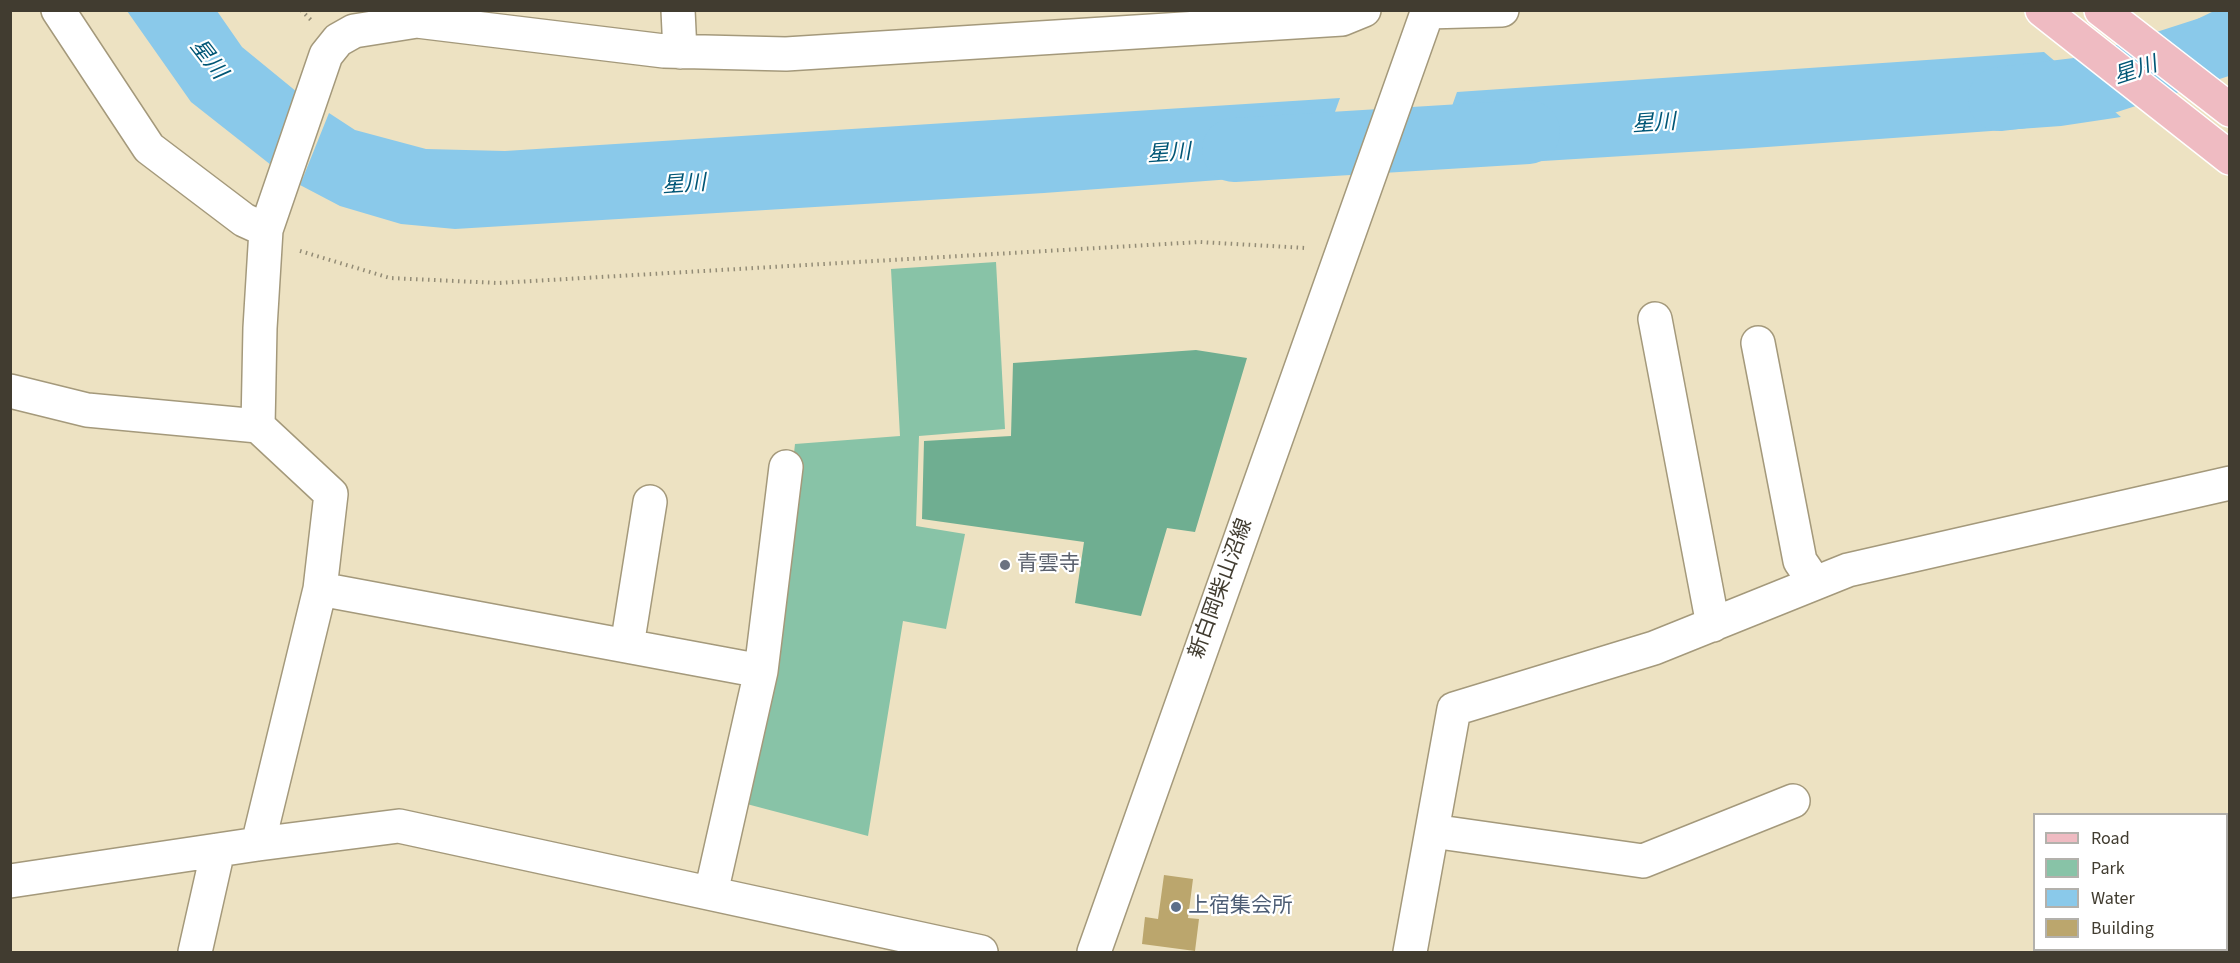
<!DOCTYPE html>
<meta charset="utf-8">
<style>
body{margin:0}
#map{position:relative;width:2240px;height:963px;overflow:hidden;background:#ede2c2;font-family:"Source Sans 3",sans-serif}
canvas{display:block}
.frame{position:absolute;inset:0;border:12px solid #413c30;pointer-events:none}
.legend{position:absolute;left:2033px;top:813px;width:195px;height:138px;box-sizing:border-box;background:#fff;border:2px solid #b3b1ac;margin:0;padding:8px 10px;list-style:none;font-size:18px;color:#413c30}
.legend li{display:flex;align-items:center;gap:12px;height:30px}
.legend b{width:30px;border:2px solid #b3b1ac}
</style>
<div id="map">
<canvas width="2240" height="963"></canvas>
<div class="frame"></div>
<ul class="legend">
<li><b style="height:8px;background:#efbbc2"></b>Road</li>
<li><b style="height:16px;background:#88c3a7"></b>Park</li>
<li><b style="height:16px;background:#8ac9ea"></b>Water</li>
<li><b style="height:16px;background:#bba66d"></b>Building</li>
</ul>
</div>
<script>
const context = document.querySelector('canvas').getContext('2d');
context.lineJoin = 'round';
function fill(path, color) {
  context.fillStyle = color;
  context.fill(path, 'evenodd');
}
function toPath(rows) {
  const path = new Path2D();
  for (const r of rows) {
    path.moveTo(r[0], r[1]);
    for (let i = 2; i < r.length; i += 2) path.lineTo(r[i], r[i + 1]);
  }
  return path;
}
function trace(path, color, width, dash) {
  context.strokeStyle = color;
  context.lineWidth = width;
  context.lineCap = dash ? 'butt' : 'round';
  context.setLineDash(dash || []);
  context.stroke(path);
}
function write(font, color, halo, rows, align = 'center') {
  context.font = font + ' "Source Sans 3","Noto Sans JP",sans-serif';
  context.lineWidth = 4.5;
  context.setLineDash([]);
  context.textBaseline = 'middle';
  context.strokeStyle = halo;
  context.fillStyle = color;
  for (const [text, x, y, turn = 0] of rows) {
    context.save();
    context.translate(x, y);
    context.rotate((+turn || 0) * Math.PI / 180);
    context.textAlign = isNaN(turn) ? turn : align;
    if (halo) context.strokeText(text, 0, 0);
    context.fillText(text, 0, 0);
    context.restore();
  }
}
const green = toPath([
 [996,262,1005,429,919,436,916,526,965,534,946,629,903,621,868,836,743,803,769,678,795,444,900,436,891,269]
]);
const forest = toPath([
 [1196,350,1247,358,1195,532,1167,528,1141,616,1075,603,1084,542,922,519,924,441,1011,436,1013,363]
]);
const water = toPath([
 [2216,10,2229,11,2229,58,2185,25],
 [127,11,217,11,242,47,297,92,271,165,191,102],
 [2044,52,2121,117,2061,126,1753,148,1430,168,1457,92],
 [1340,98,1313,173,1044,193,455,229,401,224,340,206,300,185,329,113,355,130,426,149,505,151]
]);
const river = toPath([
 [2000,99,2084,89,2230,42],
 [1234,150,1528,132]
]);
const building = toPath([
 [1164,875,1193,879,1188,918,1199,919,1195,951,1142,944,1145,917,1158,919]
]);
const path = toPath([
 [301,10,311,20],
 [300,251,390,278,498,283,1200,242,1306,248]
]);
const minor = toPath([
 [58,10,149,148,244,220,266,230],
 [678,10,680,52],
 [1427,12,1502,10],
 [1655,319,1713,625],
 [1758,343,1800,561,1815,583],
 [10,391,87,410,258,426,331,494,320,589,258,844],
 [258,426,260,328,266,230,326,55,338,40,354,31,417,21,664,51,786,54,1342,19,1364,10],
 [320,589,761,671],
 [627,646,650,502],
 [1432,831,1643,861,1793,801],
 [10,881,258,844,399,826,981,952],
 [711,893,761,671,786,467],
 [195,952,218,850],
 [1094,952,1428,10],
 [1410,952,1454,709,1654,648,1848,570,2230,483]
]);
const major = toPath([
 [2042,10,2230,158],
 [2101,10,2230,110]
]);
const markers = [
 [1005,565,6,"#6b7280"],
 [1176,907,6,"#5c6f8a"]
];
const worshipNames = [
 ["青雲寺",1017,565]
];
const streetNames = [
 ["新白岡柴山沼線",1222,589,-70]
];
const serviceNames = [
 ["上宿集会所",1188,907]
];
const waterNames = [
 ["星川",207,60,52],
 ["星川",2136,72,-18],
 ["星川",1654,125,-4],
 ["星川",1169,155,-4],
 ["星川",684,186,-4]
];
fill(green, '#88c3a7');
fill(forest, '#6fae91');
fill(water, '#8ac9ea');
trace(river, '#8ac9ea', 64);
fill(building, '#bba66d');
trace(minor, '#a4997b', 36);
trace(major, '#fff', 36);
trace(path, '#938c76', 4, [1.5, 4.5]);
trace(minor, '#fff', 33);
trace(major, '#efbbc2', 33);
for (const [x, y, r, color] of markers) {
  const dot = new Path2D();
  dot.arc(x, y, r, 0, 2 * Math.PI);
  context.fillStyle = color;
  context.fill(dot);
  trace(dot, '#fff', 2);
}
write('21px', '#5b616d', '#fff', worshipNames, 'left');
write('21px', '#413c30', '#fff', streetNames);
write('21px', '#4e5e75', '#fff', serviceNames, 'left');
write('italic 22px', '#005676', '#fff', waterNames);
</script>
